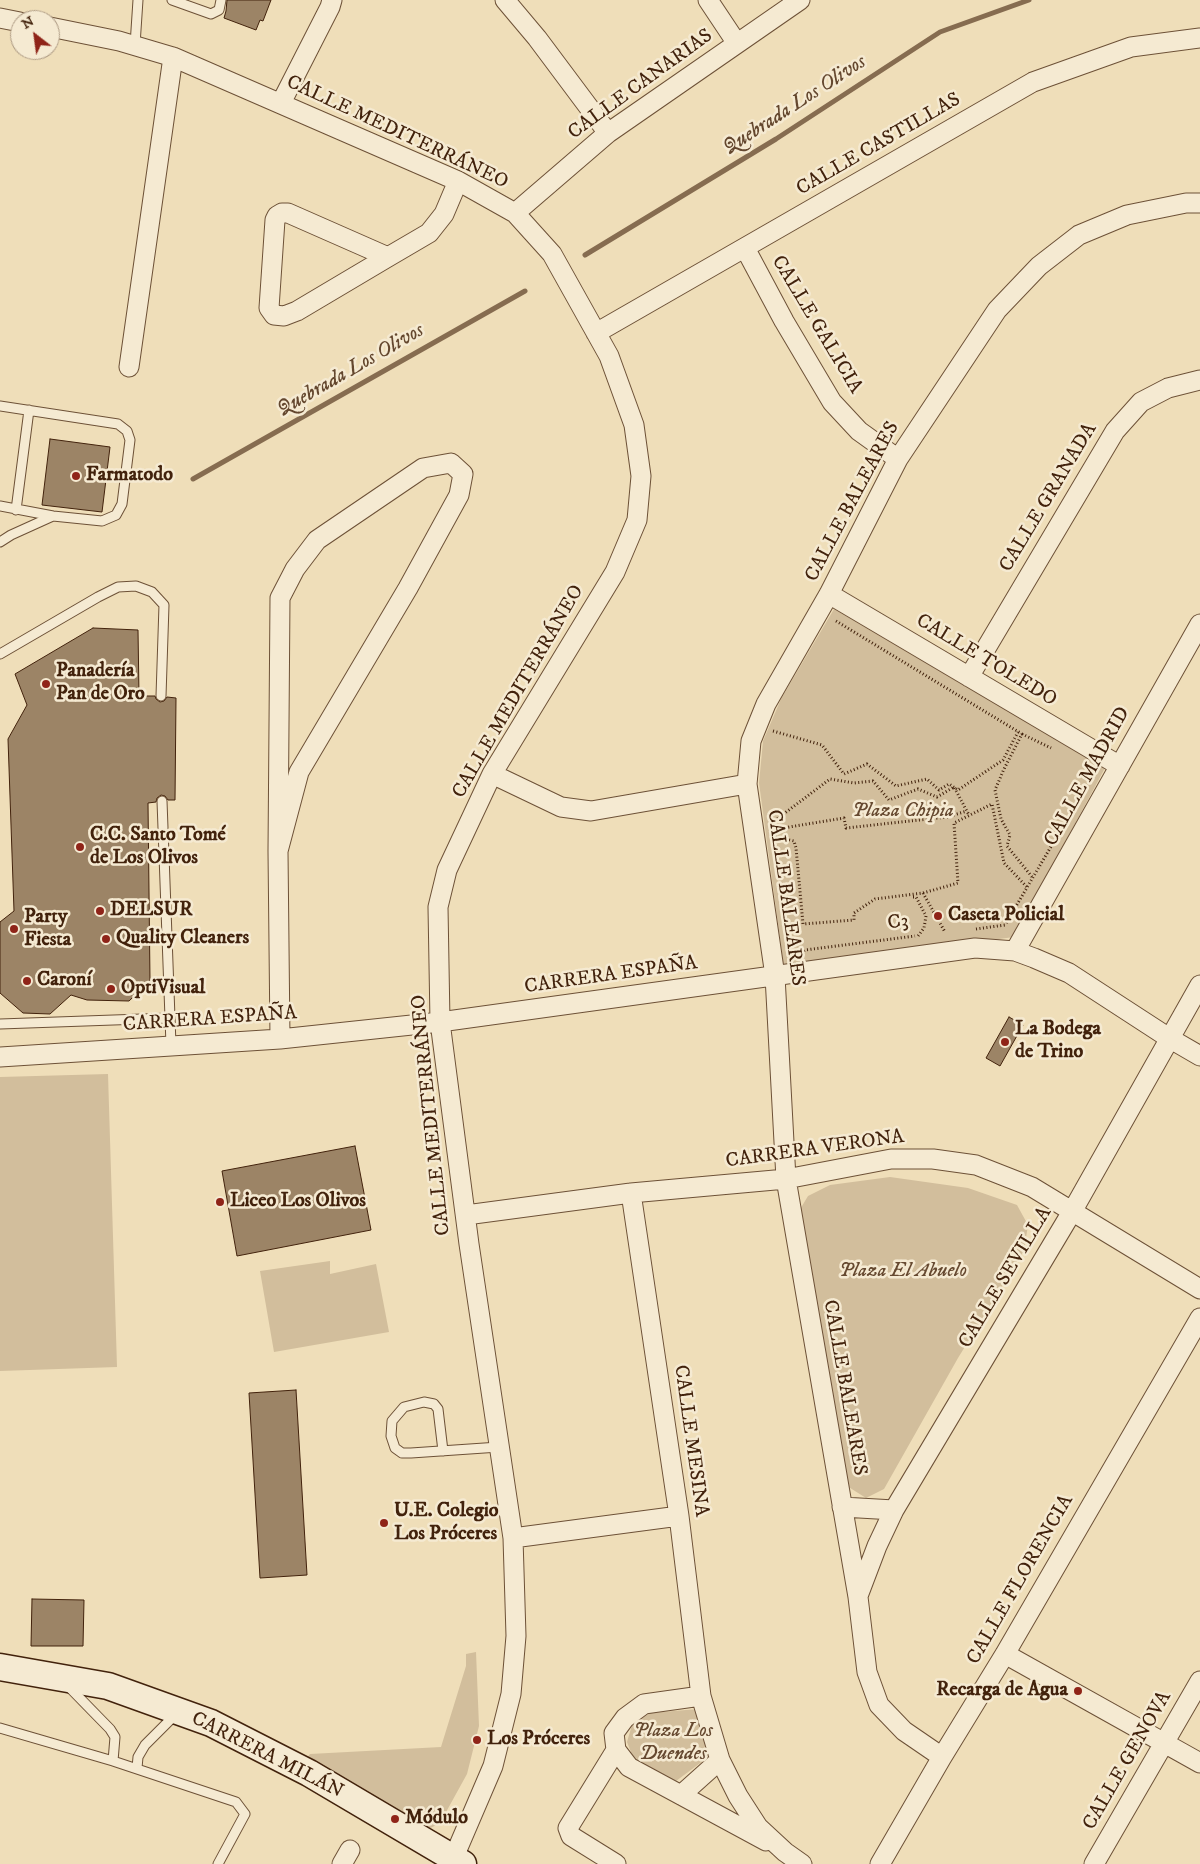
<!DOCTYPE html>
<meta charset="utf-8">
<style>
body{margin:0}
#map{position:relative;width:1200px;height:1864px;overflow:hidden;background:#efdeb9;font-family:"IM FELL DW Pica",serif}
canvas{display:block}
.north{position:absolute;left:10px;top:10px;width:50px;height:50px;box-sizing:border-box;background:#f5ead2;border:1px solid #ad9a83;border-radius:50%;rotate:330deg;font-size:14px;font-weight:700;line-height:20px;text-align:center;color:#42220c}
.north::after{content:'';display:block;margin:auto;width:18px;height:22px;background:#8f2418;clip-path:polygon(50% 0,100% 100%,50% 72%,0 100%)}
</style>
<div id="map">
<canvas width="1200" height="1864"></canvas>
<div class="north">N</div>
</div>
<script>
const context = document.querySelector('canvas').getContext('2d');
context.lineJoin = 'round';
function fill(path, color) {
  context.fillStyle = color;
  context.fill(path, 'evenodd');
}
function toPath(rows) {
  const path = new Path2D();
  for (const r of rows) {
    path.moveTo(r[0], r[1]);
    for (let i = 2; i < r.length; i += 2) path.lineTo(r[i], r[i + 1]);
  }
  return path;
}
function trace(path, color, width, dash) {
  context.strokeStyle = color;
  context.lineWidth = width;
  context.lineCap = dash ? 'butt' : 'round';
  context.setLineDash(dash || []);
  context.stroke(path);
}
function write(font, color, halo, rows, align = 'center') {
  context.font = font + ' "IM FELL DW Pica",serif';
  context.lineWidth = 5;
  context.setLineDash([]);
  context.textBaseline = 'middle';
  context.strokeStyle = halo;
  context.fillStyle = color;
  for (const [text, x, y, turn = 0] of rows) {
    context.save();
    context.translate(x, y);
    context.rotate((+turn || 0) * Math.PI / 180);
    context.textAlign = isNaN(turn) ? turn : align;
    if (halo) context.strokeText(text, 0, 0);
    context.fillText(text, 0, 0);
    context.restore();
  }
}
const green = toPath([
 [834,609,1105,768,1014,937,784,968,759,783,763,741,781,699],
 [108,1074,117,1367,0,1371,0,1077],
 [890,1177,968,1188,1017,1205,1028,1225,1024,1251,958,1358,884,1489,866,1498,847,1486,799,1211,808,1196,830,1185],
 [330,1261,330,1274,376,1264,389,1332,274,1352,260,1271],
 [476,1652,479,1726,467,1774,440,1823,423,1832,300,1767,310,1754,441,1747,466,1666,466,1654],
 [698,1709,711,1755,676,1781,634,1760,627,1742,632,1725,650,1713]
]);
const stream = toPath([
 [585,255,776,139,940,32,1029,0],
 [193,479,525,291]
]);
const building = toPath([
 [227,0,271,0,263,21,260,20,256,30,224,18,226,11,227,0],
 [50,439,110,447,102,512,42,505,50,439],
 [93,628,138,630,139,696,155,696,156,699,160,702,164,701,167,697,176,698,175,800,168,800,165,796,161,795,157,798,156,802,148,803,150,981,129,1001,87,1000,71,995,50,1014,23,1013,0,993,0,922,14,911,8,739,27,705,15,674,93,628],
 [1009,1017,1023,1025,1000,1066,986,1058,1009,1017],
 [355,1146,371,1230,237,1256,222,1171,355,1146],
 [296,1390,307,1575,260,1578,249,1393,296,1390],
 [32,1599,84,1600,83,1646,31,1646,32,1599]
]);
const path = toPath([
 [836,621,1022,734,1004,769,995,790,1001,819,1010,835,1007,846,1033,878],
 [773,731,822,745,844,774,867,764,896,786,927,779,939,790,949,784,958,790,1003,760,1018,732],
 [1022,734,1051,748],
 [769,825,830,779,854,783,873,781,889,800,918,789,937,797,954,787,969,815],
 [771,830,844,818,846,828,947,817,967,811],
 [772,836,794,841,796,848,803,924,854,920,854,913,875,899,923,893,958,883,954,823,992,804,1004,863,1027,887],
 [923,893,945,932],
 [913,897,916,897,926,916,924,928,918,936],
 [976,929,1005,925,1059,833],
 [801,953,805,950,915,936]
]);
const lane = toPath([
 [172,0,211,14,219,10,221,0],
 [135,45,138,0],
 [0,406,118,424,127,431,130,440,122,504,116,515,102,521,53,516,0,506],
 [16,510,29,410],
 [0,542,11,535,53,516],
 [0,654,98,597,118,587,136,586,152,592,164,605,161,696],
 [162,801,170,1018],
 [0,1024,170,1018,171,1045],
 [443,1451,438,1409,434,1404,424,1402,404,1407,392,1421,391,1436,395,1448,402,1453,411,1453,499,1447],
 [68,1686,110,1729,115,1737,113,1761],
 [0,1728,113,1761,236,1802,245,1814,218,1864],
 [137,1768,138,1757,145,1745,177,1713]
]);
const street = toPath([
 [505,0,537,38,608,133],
 [708,0,736,42],
 [0,18,20,22],
 [50,27,119,41,173,57,458,181,515,213,552,254,609,356,634,425,641,476,637,520,615,572,492,774,447,870,438,907,440,1022,469,1244,513,1538,516,1636,511,1694,493,1766,451,1864],
 [281,103,330,7,332,0],
 [515,213,608,133,800,0],
 [745,248,784,321,832,402,859,431,898,459],
 [388,257,288,213,282,213,277,216,275,220,269,308,274,315,284,316,297,311,388,257,429,233,444,214,458,181],
 [596,333,1033,82,1131,47,1200,38],
 [129,367,173,57],
 [829,594,1120,766],
 [969,677,1115,431,1141,402,1168,388,1200,380],
 [492,774,561,807,591,811,747,784],
 [278,851,299,772,408,588,459,495,463,474,451,463,423,468,317,540,295,569,280,598,278,851,280,1039],
 [1015,951,1200,624],
 [0,1057,280,1039,440,1022,975,948,1015,951,1034,958,1069,973,1169,1038,1200,1056],
 [631,1193,679,1516,701,1696,720,1760,738,1796,758,1827,785,1852,802,1864],
 [466,1215,631,1193,786,1179,891,1159,933,1159,976,1165,1032,1187,1200,1289],
 [842,1507,894,1510],
 [513,1538,679,1516],
 [858,1596,877,1546,894,1510,1073,1210,1200,985],
 [1005,1654,1200,1763],
 [701,1696,644,1704,625,1718,614,1733,616,1750,629,1767,766,1841],
 [616,1750,568,1828,571,1836,616,1864],
 [942,1757,904,1731,879,1705,867,1672,858,1597,786,1179,775,976,747,784,751,741,766,704,829,594,898,459,997,310,1039,266,1079,235,1127,215,1186,203,1200,203],
 [681,1795,720,1760],
 [342,1864,350,1850],
 [880,1864,942,1757,1005,1654,1200,1318],
 [1094,1864,1200,1681]
]);
const secondary = toPath([
 [0,1667,108,1686,211,1723,309,1773,463,1864]
]);
const markers = [
 [76,476,5,"#8f2418"],
 [46,684,5,"#8f2418"],
 [80,847,5,"#8f2418"],
 [100,911,5,"#8f2418"],
 [938,916,5,"#8f2418"],
 [14,929,5,"#8f2418"],
 [106,939,5,"#8f2418"],
 [27,981,5,"#8f2418"],
 [111,989,5,"#8f2418"],
 [1005,1042,5,"#8f2418"],
 [220,1202,5,"#8f2418"],
 [384,1523,5,"#8f2418"],
 [1078,1691,5,"#8f2418"],
 [477,1740,5,"#8f2418"],
 [395,1819,5,"#8f2418"]
];
const streetNames = [
 ["CALLE CANARIAS",641,85,-36],
 ["CALLE MEDITERRÁNEO",397,133,25],
 ["CALLE CASTILLAS",879,145,-30],
 ["CALLE GALICIA",816,325,59],
 ["CALLE GRANADA",1049,498,-59],
 ["CALLE BALEARES",853,502,-62],
 ["CALLE TOLEDO",986,661,31],
 ["CALLE MEDITERRÁNEO",519,692,-60],
 ["CALLE MADRID",1088,777,-61],
 ["CALLE BALEARES",785,898,82],
 ["C3",898,923,-7],
 ["CARRERA ESPAÑA",611,976,-8],
 ["CARRERA ESPAÑA",210,1020,-4],
 ["CALLE MEDITERRÁNEO",432,1115,-96],
 ["CARRERA VERONA",815,1150,-8],
 ["CALLE SEVILLA",1006,1278,-59],
 ["CALLE BALEARES",844,1388,80],
 ["CALLE MESINA",690,1441,82],
 ["CALLE FLORENCIA",1021,1580,-60],
 ["CARRERA MILÁN",267,1756,27],
 ["CALLE GENOVA",1128,1761,-60]
];
const poiNames = [
 ["Farmatodo",86,476],
 ["Panadería",56,672],
 ["Pan de Oro",56,695],
 ["C.C. Santo Tomé",90,836],
 ["de Los Olivos",90,859],
 ["DELSUR",110,911],
 ["Caseta Policial",948,916],
 ["Party",24,918],
 ["Fiesta",24,941],
 ["Quality Cleaners",116,939],
 ["Caroní",37,981],
 ["OptiVisual",121,989],
 ["La Bodega",1015,1030],
 ["de Trino",1015,1053],
 ["Liceo Los Olivos",230,1202],
 ["U.E. Colegio",394,1512],
 ["Los Próceres",394,1535],
 ["Recarga de Agua",1068,1691,"right"],
 ["Los Próceres",487,1740],
 ["Módulo",405,1819]
];
const parkNames = [
 ["Plaza Chipia",903,812],
 ["Plaza El Abuelo",903,1272],
 ["Plaza Los",673,1732],
 ["Duendes",673,1755]
];
const waterNames = [
 ["Quebrada Los Olivos",795,106,-33],
 ["Quebrada Los Olivos",351,371,-30]
];
fill(green, '#d2be9c');
trace(stream, '#866c50', 5);
fill(building, '#9c8466');
trace(building, '#42220c', 1);
trace(lane, '#6d5137', 11);
trace(street, '#6d5137', 21);
trace(secondary, '#42220c', 29);
trace(path, '#42220c', 3, [1, 2.5]);
trace(lane, '#f5ead2', 9);
trace(street, '#f5ead2', 19);
trace(secondary, '#f5ead2', 26);
for (const [x, y, r, color] of markers) {
  const dot = new Path2D();
  dot.arc(x, y, r, 0, 2 * Math.PI);
  context.fillStyle = color;
  context.fill(dot);
  trace(dot, '#f5ead2', 2);
}
write('20px', '#42220c', '#f5ead2', streetNames);
write('bold 20px', '#42220c', '#f5ead2', poiNames, 'left');
write('italic 20px', '#664930', '#f5ead2', parkNames);
write('italic 21px', '#64472e', '#f5ead2', waterNames);
</script>
